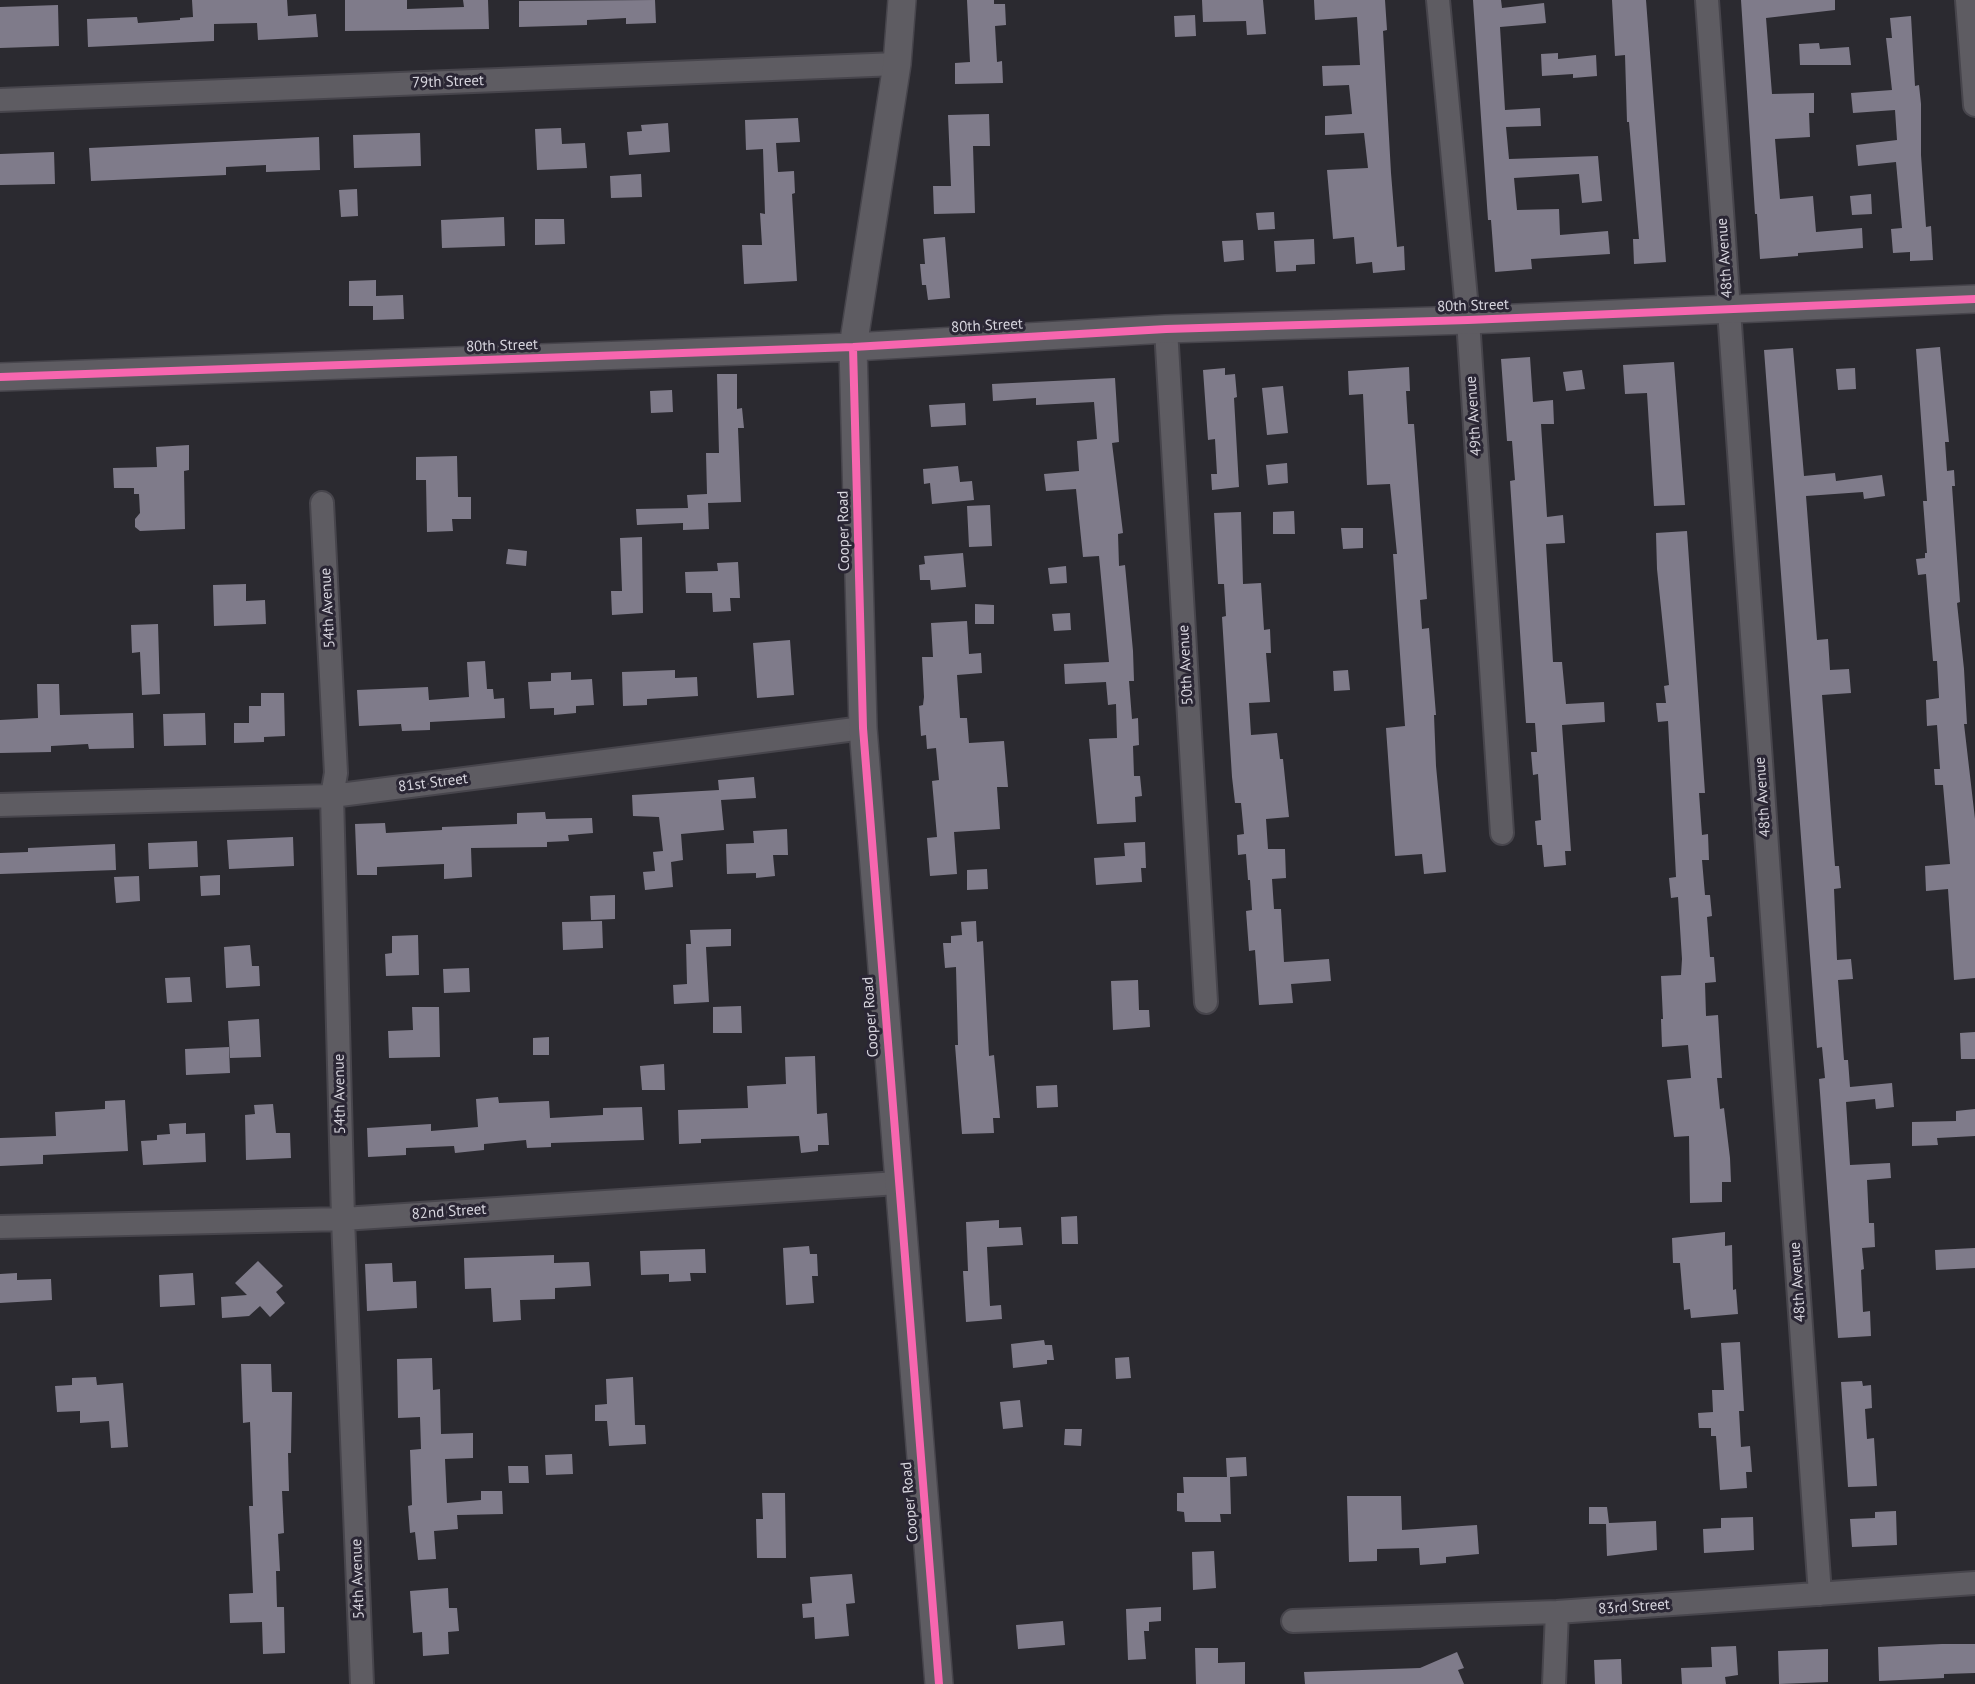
<!DOCTYPE html>
<style>
body{margin:0}
canvas{display:block;background:#2b2a30}
</style>
<canvas width="1975" height="1684"></canvas>
<script>
const context = document.querySelector('canvas').getContext('2d');
context.lineJoin = 'round';
function fill(path, color) {
  context.fillStyle = color;
  context.fill(path, 'evenodd');
}
function toPath(rows) {
  const path = new Path2D();
  for (const r of rows) {
    path.moveTo(r[0], r[1]);
    for (let i = 2; i < r.length; i += 2) path.lineTo(r[i], r[i + 1]);
  }
  return path;
}
function trace(path, color, width, dash) {
  context.strokeStyle = color;
  context.lineWidth = width;
  context.lineCap = dash ? 'butt' : 'round';
  context.setLineDash(dash || []);
  context.stroke(path);
}
function write(font, color, halo, rows, align = 'center') {
  context.font = font + ' "PT Sans",sans-serif';
  context.lineWidth = 6;
  context.setLineDash([]);
  context.textBaseline = 'middle';
  context.strokeStyle = halo;
  context.fillStyle = color;
  for (const [text, x, y, turn = 0] of rows) {
    context.save();
    context.translate(x, y);
    context.rotate((+turn || 0) * Math.PI / 180);
    context.textAlign = isNaN(turn) ? turn : align;
    if (halo) context.strokeText(text, 0, 0);
    context.fillText(text, 0, 0);
    context.restore();
  }
}
const building = toPath([
 [192,0,287,0,288,16,316,14,318,37,258,40,257,23,214,24,214,41,88,47,87,19,137,17,138,23,180,20,180,18,193,17],
 [345,0,407,0,407,9,464,7,463,0,488,0,489,29,345,31],
 [655,0,656,23,626,24,626,18,587,20,587,25,519,27,519,1],
 [967,0,994,0,994,4,1005,4,1006,25,995,26,997,62,1002,61,1003,83,955,84,955,63,970,62],
 [1202,0,1263,0,1266,34,1247,35,1246,21,1203,22],
 [1314,0,1385,0,1387,30,1383,31,1391,173,1397,247,1404,246,1405,270,1373,273,1372,262,1356,264,1354,237,1333,239,1327,170,1368,168,1364,133,1325,135,1325,116,1352,114,1349,85,1323,86,1322,66,1360,65,1357,17,1315,20],
 [1473,0,1501,0,1502,8,1544,3,1546,23,1500,27,1505,110,1540,108,1541,126,1506,127,1509,159,1598,156,1602,201,1582,203,1579,174,1514,178,1517,210,1559,209,1560,235,1608,231,1610,254,1531,259,1532,269,1495,272,1491,220,1488,220],
 [1612,0,1646,0,1666,262,1634,264,1633,239,1639,239,1629,122,1627,122,1625,55,1615,56],
 [1741,0,1835,0,1835,10,1766,18,1772,94,1814,93,1814,113,1809,113,1810,137,1775,139,1780,199,1813,196,1816,232,1862,228,1863,248,1798,253,1798,256,1760,259,1757,214,1755,214],
 [58,5,59,46,0,48,0,7],
 [1195,15,1196,36,1175,37,1174,16],
 [1911,16,1915,86,1919,85,1921,104,1921,155,1926,227,1931,226,1933,260,1910,261,1910,252,1893,253,1891,229,1902,228,1896,162,1858,166,1856,145,1897,140,1895,110,1853,113,1851,93,1892,90,1886,38,1892,38,1890,18],
 [1819,43,1820,49,1849,47,1851,65,1800,65,1799,44],
 [1558,53,1558,59,1596,55,1597,76,1573,78,1573,74,1542,76,1541,54],
 [989,114,990,146,973,146,975,213,934,214,933,186,951,186,948,115],
 [798,118,800,142,776,143,778,172,794,171,795,193,792,194,797,281,744,284,742,245,762,245,760,213,765,214,763,149,746,150,745,120],
 [668,123,670,152,629,155,627,132,642,131,641,125],
 [561,128,562,144,585,143,587,168,537,170,535,129],
 [420,133,421,166,354,168,353,135],
 [319,137,320,170,266,172,266,165,226,167,226,175,91,181,89,148],
 [54,152,55,184,0,185,0,154],
 [641,174,642,197,611,198,610,176],
 [357,189,358,216,341,217,339,190],
 [1871,194,1872,214,1852,215,1850,196],
 [1274,212,1275,229,1258,230,1256,213],
 [504,217,505,246,442,248,441,220],
 [535,219,564,219,565,244,535,245],
 [945,237,950,298,928,300,926,285,922,285,920,264,925,264,923,239],
 [1314,239,1315,264,1296,265,1296,271,1276,272,1274,241],
 [1243,240,1244,260,1224,262,1222,241],
 [376,280,376,296,403,295,404,319,373,320,373,306,349,306,349,281],
 [1940,347,1949,442,1945,442,1947,471,1954,470,1955,486,1952,486,1960,602,1957,603,1964,669,1967,724,1964,724,1975,819,1975,978,1954,980,1948,889,1926,891,1925,866,1950,864,1943,785,1935,785,1934,769,1940,769,1937,725,1927,726,1926,700,1939,698,1937,661,1933,661,1926,574,1918,575,1916,559,1925,558,1925,553,1927,553,1923,501,1927,501,1916,349],
 [1793,348,1804,476,1835,473,1836,481,1882,475,1885,496,1864,499,1863,492,1806,496,1817,640,1828,639,1830,670,1849,669,1851,693,1822,695,1835,866,1839,866,1841,888,1834,889,1837,960,1851,959,1853,979,1838,980,1844,1060,1848,1060,1850,1087,1892,1083,1894,1107,1876,1109,1875,1099,1846,1102,1850,1165,1890,1163,1891,1178,1867,1180,1869,1223,1874,1223,1875,1247,1862,1248,1864,1269,1861,1270,1863,1312,1870,1311,1871,1336,1838,1338,1819,1079,1825,1078,1822,1047,1817,1048,1764,350],
 [1530,357,1533,402,1553,400,1554,424,1541,424,1547,517,1563,515,1565,543,1546,544,1553,662,1562,662,1566,704,1604,702,1605,722,1562,725,1571,851,1565,851,1566,865,1544,867,1542,845,1537,845,1535,821,1541,820,1538,774,1533,775,1531,752,1537,752,1535,723,1526,723,1510,481,1515,480,1512,441,1507,441,1501,359],
 [1674,362,1685,505,1654,506,1647,393,1625,394,1623,365],
 [1409,367,1410,391,1406,391,1408,424,1414,424,1427,599,1420,600,1422,629,1429,628,1436,715,1434,715,1436,766,1446,872,1424,874,1422,854,1395,856,1386,728,1405,726,1393,554,1397,554,1390,484,1367,485,1363,394,1349,395,1348,371],
 [1225,368,1225,375,1235,374,1237,397,1234,398,1239,487,1212,490,1211,474,1217,474,1215,439,1208,440,1203,370],
 [1855,368,1856,389,1838,390,1836,369],
 [1582,370,1585,389,1566,391,1563,372],
 [717,374,737,374,737,409,742,408,744,428,738,428,741,502,708,503,709,529,683,530,683,523,637,525,636,509,688,508,687,495,707,494,706,453,719,453],
 [1115,378,1119,442,1112,443,1123,533,1118,534,1119,566,1125,565,1133,651,1134,681,1129,681,1132,719,1138,718,1139,745,1133,746,1134,776,1140,776,1142,796,1135,797,1136,822,1097,824,1089,739,1117,738,1116,704,1108,705,1106,682,1065,684,1064,664,1109,662,1099,556,1083,557,1076,489,1046,491,1044,474,1079,471,1077,441,1097,439,1094,402,1036,405,1036,398,993,401,992,384],
 [1283,386,1288,433,1267,435,1262,388],
 [672,390,673,412,651,413,650,391],
 [965,403,966,425,931,427,929,405],
 [189,445,189,470,184,471,185,529,140,531,135,527,135,519,140,513,139,494,134,494,134,488,114,488,113,468,157,467,156,447],
 [457,456,458,497,471,497,471,519,452,519,453,531,427,532,426,480,416,480,416,457],
 [1287,463,1288,483,1268,485,1266,465],
 [958,466,960,482,972,481,974,500,932,504,930,483,924,484,923,469],
 [990,505,992,546,969,547,967,506],
 [1294,511,1295,534,1273,534,1273,512],
 [1241,512,1243,584,1261,583,1264,630,1270,629,1271,653,1266,653,1270,702,1249,703,1251,735,1277,733,1280,759,1283,759,1289,817,1266,819,1268,849,1285,849,1286,878,1272,879,1274,909,1281,909,1284,962,1329,959,1331,981,1291,984,1293,1003,1259,1005,1255,950,1249,951,1246,911,1252,910,1250,880,1248,880,1246,854,1238,855,1237,835,1244,834,1241,803,1235,803,1232,777,1222,617,1226,616,1224,584,1218,584,1214,513],
 [1341,528,1363,528,1363,548,1343,549],
 [1687,531,1705,793,1699,793,1702,835,1708,834,1709,860,1702,860,1705,895,1710,895,1712,916,1707,917,1710,957,1714,957,1716,982,1705,983,1706,1016,1718,1015,1722,1078,1717,1078,1720,1109,1724,1108,1730,1158,1731,1182,1722,1182,1722,1202,1690,1203,1689,1136,1674,1137,1667,1080,1691,1078,1688,1045,1662,1047,1661,1019,1663,1019,1661,976,1681,975,1682,959,1678,897,1671,898,1669,878,1676,877,1668,721,1658,722,1656,703,1666,703,1664,686,1669,685,1657,569,1656,533],
 [642,537,643,613,612,615,611,591,622,591,620,538],
 [508,549,527,551,526,566,506,564],
 [963,553,966,587,931,590,930,580,920,580,919,565,925,564,924,556],
 [738,562,740,598,730,598,731,611,713,612,712,593,686,593,685,572,718,571,717,563],
 [1066,566,1067,583,1050,584,1048,568],
 [246,584,246,601,265,600,266,624,214,626,213,585],
 [975,604,994,605,994,624,975,624],
 [1070,613,1071,630,1054,631,1052,614],
 [967,621,969,654,981,653,982,673,957,675,960,718,967,718,969,743,1004,741,1008,787,997,787,1000,829,954,832,957,874,930,876,927,838,937,837,932,781,939,780,936,748,927,749,926,735,921,736,919,706,923,705,924,697,922,657,933,657,931,623],
 [158,624,160,694,142,695,140,652,132,653,131,625],
 [790,640,794,695,757,698,753,643],
 [485,661,487,689,493,689,494,699,504,698,505,718,430,722,430,730,402,731,401,724,359,726,357,690,428,687,429,700,469,697,467,662],
 [675,670,675,678,697,677,698,696,647,699,647,705,623,706,622,672],
 [1348,670,1350,690,1334,691,1333,671],
 [571,672,571,680,592,679,594,705,576,706,576,713,554,715,554,708,530,709,528,682,551,681,551,673],
 [37,684,59,684,60,715,133,713,134,748,89,749,88,744,51,746,51,752,0,753,0,720,38,718],
 [261,693,284,693,285,736,264,737,264,742,234,743,234,723,249,723,249,706,261,706],
 [205,713,206,745,164,746,163,714],
 [754,777,756,798,721,800,724,830,681,834,683,860,671,862,673,887,645,890,643,872,655,871,653,852,663,851,659,817,633,816,632,795,719,790,718,780],
 [545,812,546,819,592,818,593,833,568,835,569,841,547,842,547,847,471,848,472,877,444,879,444,864,377,867,377,875,357,875,355,824,385,823,386,833,442,830,442,827,517,824,517,813],
 [787,829,788,855,773,855,775,876,756,878,756,873,727,874,726,844,754,843,753,831],
 [293,837,294,866,229,869,227,840],
 [197,841,198,867,149,869,148,843],
 [1145,842,1146,868,1141,868,1142,882,1096,885,1094,858,1125,856,1124,843],
 [115,844,116,870,0,874,0,853,28,852,28,848],
 [987,869,988,889,967,890,967,870],
 [220,875,220,895,201,896,200,876],
 [139,876,140,901,116,903,114,877],
 [615,895,615,919,591,920,590,896],
 [602,921,603,948,563,950,562,922],
 [976,921,977,942,983,941,989,1056,994,1055,1000,1118,993,1118,994,1133,962,1134,955,1045,958,1045,956,967,945,968,943,943,951,943,951,936,962,935,961,922],
 [731,929,731,946,706,947,709,1002,674,1004,673,985,687,984,686,944,691,944,690,930],
 [418,935,419,975,386,976,385,954,392,953,392,936],
 [250,945,252,966,259,966,260,986,226,988,224,947],
 [469,968,470,992,444,993,443,969],
 [190,977,192,1002,167,1003,165,978],
 [1138,980,1139,1010,1149,1010,1150,1027,1113,1030,1111,981],
 [741,1006,742,1033,713,1033,713,1007],
 [412,1007,439,1007,440,1057,389,1058,388,1031,413,1030],
 [259,1019,261,1057,230,1058,228,1021],
 [1975,1032,1975,1059,1961,1059,1960,1033],
 [549,1037,549,1055,533,1055,533,1038],
 [229,1047,230,1073,186,1075,185,1049],
 [815,1056,817,1114,827,1113,829,1145,818,1145,818,1151,801,1153,799,1136,701,1139,701,1143,679,1144,678,1110,748,1108,747,1086,786,1084,785,1057],
 [664,1064,665,1090,642,1090,640,1066],
 [1057,1085,1058,1107,1037,1108,1036,1086],
 [498,1097,499,1103,549,1101,550,1118,603,1115,603,1108,642,1107,644,1140,551,1143,551,1147,527,1148,526,1140,484,1144,484,1150,455,1153,454,1146,406,1148,406,1155,368,1157,367,1128,431,1124,431,1131,478,1127,476,1099],
 [125,1100,128,1151,43,1155,43,1164,0,1166,0,1138,56,1136,55,1112,105,1109,105,1101],
 [273,1104,276,1133,290,1133,291,1158,246,1160,245,1115,255,1114,254,1105],
 [1975,1109,1975,1136,1937,1138,1938,1145,1912,1146,1912,1122,1956,1121,1956,1111],
 [186,1123,186,1134,205,1133,206,1162,143,1165,141,1141,157,1140,157,1135,170,1134,169,1124],
 [1077,1216,1078,1244,1062,1244,1061,1217],
 [999,1220,999,1228,1021,1227,1023,1245,987,1247,990,1306,1001,1305,1002,1319,966,1322,963,1271,968,1271,966,1222],
 [1725,1232,1725,1246,1732,1245,1733,1290,1736,1289,1738,1314,1691,1318,1690,1309,1684,1310,1680,1263,1673,1263,1672,1238],
 [809,1246,810,1254,817,1254,818,1276,812,1276,814,1303,786,1305,783,1248],
 [1975,1248,1975,1268,1936,1270,1935,1250],
 [705,1249,706,1273,690,1273,691,1281,669,1282,669,1274,641,1275,640,1251],
 [554,1255,554,1263,589,1262,591,1286,555,1288,555,1299,520,1300,521,1320,493,1322,491,1288,465,1289,464,1258],
 [258,1261,283,1286,276,1292,285,1303,270,1317,260,1306,249,1316,222,1318,221,1297,247,1295,235,1283],
 [392,1263,393,1282,416,1281,417,1308,367,1311,365,1264],
 [17,1273,17,1280,51,1279,52,1300,0,1303,0,1274],
 [193,1273,195,1305,160,1307,159,1275],
 [1044,1340,1045,1345,1052,1345,1054,1360,1047,1360,1047,1364,1013,1368,1011,1344],
 [1740,1342,1744,1411,1739,1411,1741,1447,1750,1446,1752,1472,1746,1472,1747,1488,1720,1490,1716,1436,1711,1436,1711,1428,1699,1428,1698,1413,1713,1412,1712,1390,1724,1390,1721,1343],
 [1129,1357,1131,1378,1116,1379,1115,1358],
 [432,1358,433,1390,440,1389,441,1434,473,1433,473,1458,445,1459,447,1503,481,1500,481,1491,502,1491,503,1514,457,1515,458,1529,434,1531,436,1559,418,1560,415,1532,410,1533,408,1506,412,1505,410,1450,421,1449,420,1417,398,1418,397,1359],
 [241,1364,271,1364,272,1392,292,1392,291,1453,288,1453,289,1491,282,1491,284,1533,278,1534,280,1571,276,1571,277,1607,284,1607,285,1653,263,1654,262,1622,230,1623,229,1594,253,1593,249,1506,253,1506,250,1422,243,1423],
 [96,1377,97,1385,123,1383,128,1447,111,1448,109,1421,80,1423,80,1411,57,1412,55,1386,72,1385,72,1378],
 [633,1377,635,1425,645,1425,646,1444,609,1446,607,1421,595,1421,595,1405,607,1404,606,1379],
 [1862,1381,1863,1386,1871,1385,1872,1408,1865,1409,1867,1439,1874,1438,1877,1486,1848,1487,1841,1382],
 [1020,1400,1023,1427,1003,1429,1000,1402],
 [1065,1429,1082,1429,1081,1446,1064,1445],
 [572,1454,573,1474,546,1475,545,1455],
 [1246,1457,1247,1476,1230,1477,1231,1514,1220,1514,1221,1522,1185,1522,1184,1512,1177,1511,1177,1493,1184,1493,1183,1477,1227,1477,1226,1458],
 [508,1466,528,1466,529,1483,509,1483],
 [762,1493,785,1493,786,1558,757,1558,756,1519,763,1519],
 [1347,1496,1401,1496,1402,1530,1477,1525,1479,1554,1446,1557,1446,1563,1420,1565,1419,1548,1377,1549,1377,1561,1349,1562],
 [1589,1507,1607,1507,1609,1523,1656,1521,1657,1550,1607,1556,1606,1524,1589,1524],
 [1896,1511,1897,1545,1852,1547,1850,1519,1875,1518,1875,1512],
 [1753,1517,1754,1550,1704,1553,1703,1529,1721,1528,1721,1518],
 [1214,1551,1216,1588,1193,1590,1192,1552],
 [852,1574,855,1603,846,1604,849,1636,815,1639,814,1617,803,1618,802,1604,812,1603,810,1577],
 [448,1588,449,1608,457,1608,459,1631,448,1632,449,1654,423,1656,422,1632,413,1633,410,1591],
 [1161,1607,1161,1621,1149,1622,1149,1631,1144,1631,1146,1659,1128,1660,1126,1609],
 [1063,1621,1065,1645,1018,1649,1016,1625],
 [1942,1644,1975,1644,1975,1673,1944,1674,1944,1678,1879,1681,1878,1647],
 [1736,1646,1738,1675,1725,1677,1726,1684,1682,1684,1681,1668,1712,1667,1711,1647],
 [1195,1648,1218,1648,1218,1663,1245,1662,1245,1684,1196,1684],
 [1828,1649,1828,1682,1779,1684,1778,1651],
 [1457,1652,1464,1668,1458,1670,1464,1684,1305,1684,1304,1672,1420,1668],
 [1621,1659,1622,1684,1595,1684,1594,1660]
]);
const minor = toPath([
 [1438,0,1468,320,1502,833],
 [1707,0,1820,1594],
 [1967,0,1975,105],
 [0,100,897,64],
 [1166,329,1206,1002],
 [322,503,336,773,332,796,343,1219,362,1684],
 [0,805,332,796,863,728],
 [0,1227,343,1219,898,1183],
 [1293,1621,1557,1612,1975,1583],
 [1554,1684,1557,1612]
]);
const tertiary = toPath([
 [902,0,897,64,853,347,863,728,939,1684],
 [0,377,853,347,1166,329,1468,320,1975,299]
]);
const cycleway = toPath([
 [853,347,863,728,939,1684],
 [0,377,853,347,1166,329,1468,320,1975,299]
]);
const streetNames = [
 ["79th Street",448,82,-2],
 ["48th Avenue",1725,258,-94],
 ["80th Street",1473,306,-2],
 ["80th Street",987,326,-3],
 ["80th Street",502,346,-2],
 ["49th Avenue",1474,416,-94],
 ["Cooper Road",844,531,-91],
 ["54th Avenue",328,608,-93],
 ["50th Avenue",1186,665,-93],
 ["81st Street",433,783,-7],
 ["48th Avenue",1763,797,-94],
 ["Cooper Road",871,1017,-94],
 ["54th Avenue",340,1094,-91],
 ["82nd Street",449,1212,-4],
 ["48th Avenue",1798,1282,-94],
 ["Cooper Road",910,1502,-95],
 ["54th Avenue",358,1579,-92],
 ["83rd Street",1634,1607,-4]
];
fill(building, '#7f7b8a');
trace(minor, '#47454c', 26);
trace(tertiary, '#47454c', 30);
trace(minor, '#5e5c62', 22);
trace(tertiary, '#5e5c62', 27);
trace(cycleway, '#f766af', 8);
write('15px', '#d7d5de', '#2a2634', streetNames);
</script>
